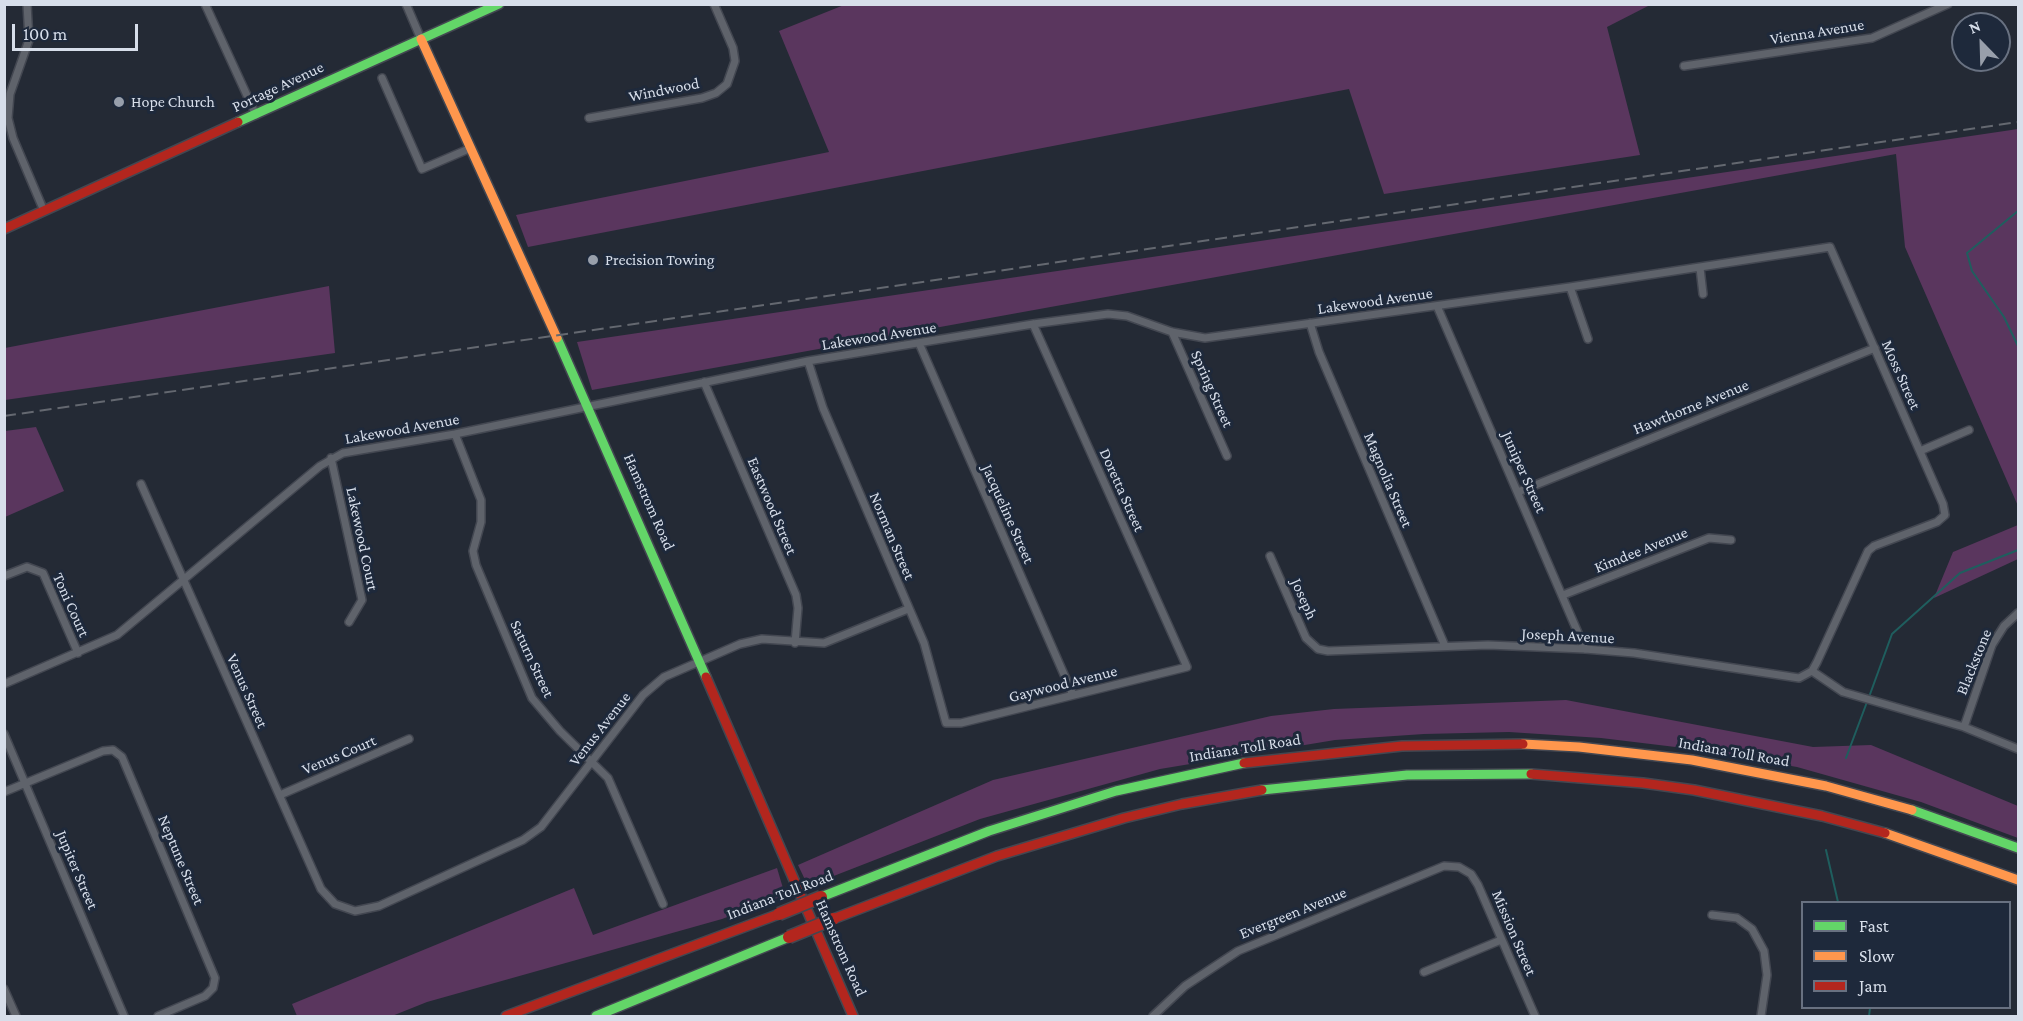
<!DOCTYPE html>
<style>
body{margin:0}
#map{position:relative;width:2023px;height:1021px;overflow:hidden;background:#242a35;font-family:"Crimson Pro",serif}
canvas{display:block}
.frame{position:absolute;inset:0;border:6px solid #d7deea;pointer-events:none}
.legend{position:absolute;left:1801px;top:901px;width:210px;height:108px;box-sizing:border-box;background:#1e293b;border:2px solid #687181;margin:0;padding:8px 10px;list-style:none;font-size:18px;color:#d7deea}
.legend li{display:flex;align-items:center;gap:12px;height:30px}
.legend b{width:30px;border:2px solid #687181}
.north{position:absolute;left:1951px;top:12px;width:60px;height:60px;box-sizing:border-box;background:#1e293b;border:2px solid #687181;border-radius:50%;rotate:337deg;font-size:16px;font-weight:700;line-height:24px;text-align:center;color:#d7deea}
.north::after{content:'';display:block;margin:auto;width:21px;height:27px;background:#989fab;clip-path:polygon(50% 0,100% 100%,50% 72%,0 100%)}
.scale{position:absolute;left:12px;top:24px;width:126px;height:27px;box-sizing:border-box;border:3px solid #d7deea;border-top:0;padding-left:8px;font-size:18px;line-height:21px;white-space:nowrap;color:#d7deea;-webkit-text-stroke:4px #1e293b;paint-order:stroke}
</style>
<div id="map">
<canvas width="2023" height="1021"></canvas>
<div class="frame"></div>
<ul class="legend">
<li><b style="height:8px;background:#63d668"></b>Fast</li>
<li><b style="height:8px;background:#ff974d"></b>Slow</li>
<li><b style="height:8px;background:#b3261e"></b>Jam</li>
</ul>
<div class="north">N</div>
<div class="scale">100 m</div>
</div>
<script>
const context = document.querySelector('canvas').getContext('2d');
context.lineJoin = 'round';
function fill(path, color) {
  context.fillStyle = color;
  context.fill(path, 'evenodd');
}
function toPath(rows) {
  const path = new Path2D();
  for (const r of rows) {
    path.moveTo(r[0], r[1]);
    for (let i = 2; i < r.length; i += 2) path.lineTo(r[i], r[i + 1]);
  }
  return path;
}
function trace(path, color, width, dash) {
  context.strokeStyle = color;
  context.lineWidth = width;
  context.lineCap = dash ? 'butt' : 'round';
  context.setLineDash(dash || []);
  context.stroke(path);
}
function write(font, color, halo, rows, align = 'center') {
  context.font = font + ' "Crimson Pro",serif';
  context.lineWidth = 6;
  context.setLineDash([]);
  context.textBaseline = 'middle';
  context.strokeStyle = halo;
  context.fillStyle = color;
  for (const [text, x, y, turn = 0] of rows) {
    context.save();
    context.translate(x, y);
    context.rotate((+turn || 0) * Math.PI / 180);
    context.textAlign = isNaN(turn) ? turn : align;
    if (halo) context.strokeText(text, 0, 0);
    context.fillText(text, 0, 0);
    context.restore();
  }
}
const green = toPath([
 [844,5,1650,5,1607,27,1640,155,1384,194,1349,89,528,247,516,215,829,152,779,31],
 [2018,129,2018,506,1905,247,1896,154,592,390,577,342],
 [329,286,335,353,5,400,5,348],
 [36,427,64,491,5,517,5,431],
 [2018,525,2018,559,1934,598,1953,552],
 [1566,700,1813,747,1871,745,2018,806,2018,838,1921,802,1797,767,1692,749,1601,738,1509,732,1424,734,1335,740,1160,769,980,819,808,886,798,865,993,780,1271,716,1334,709],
 [777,868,785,895,722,919,427,1002,392,1016,297,1016,292,1004,574,888,593,935]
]);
const stream = toPath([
 [2018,211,1967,253,1972,271,2004,317,2018,346],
 [1869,697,1892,634,1960,573,2018,550],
 [1846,758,1867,702],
 [1826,850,1838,902],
 [1869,1016,1870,1008]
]);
const street = toPath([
 [27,4,29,40,10,94,8,118,13,138,44,211],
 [205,4,256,115],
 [406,4,421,39],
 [1684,66,1872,38,1948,4],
 [382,78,422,169,471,148],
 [589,118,702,98,716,93,727,84,735,61,733,48,714,4],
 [1700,268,1703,294],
 [1570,287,1588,339],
 [1437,306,1585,649],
 [1310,323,1319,352,1445,646],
 [1172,332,1227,456],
 [919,343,1073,695],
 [808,361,823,408,924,643,946,723,961,723,1187,667,1033,324],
 [704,382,796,595,798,608,795,643],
 [455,434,481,500,481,522,473,551,476,565,532,698,560,731,608,778,663,904],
 [1920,451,1969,430],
 [331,458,362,600,349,622],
 [141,484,321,889,335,904,355,911,379,906,523,840,541,827,643,695,664,677,740,644,762,639,824,643,908,609],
 [1518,492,1875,348],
 [4,576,27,567,43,573,78,653],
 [1563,595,1709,538,1731,540],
 [1812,671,1843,692,1964,727,2018,749],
 [4,684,117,635,320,466,343,453,455,434,808,361,1033,324,1108,314,1127,316,1172,332,1205,338,1570,287,1830,247,1943,504,1945,515,1937,522,1874,546,1868,551,1817,662,1812,671,1799,678,1634,653,1585,649,1488,645,1328,651,1318,649,1306,638,1270,556],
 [1964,727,1992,645,2004,626,2018,613],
 [4,734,124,1016],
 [4,792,103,751,113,750,122,757,215,978,213,988,205,996,158,1016],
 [280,795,409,739],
 [1712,915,1737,918,1752,929,1764,951,1767,975,1761,1016],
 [1424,972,1501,940],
 [4,989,16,1016],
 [1153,1016,1185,986,1238,951,1444,866,1459,867,1471,874,1478,885,1535,1016]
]);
const fast = toPath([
 [238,122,499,4],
 [557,338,706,677],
 [1262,790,1407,775,1531,774],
 [1912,810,2018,848],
 [821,897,989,831,1116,791,1244,763],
 [596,1016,789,937]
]);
const slow = toPath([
 [421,39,557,338],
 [1523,744,1579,747,1692,760,1826,786,1912,810],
 [1885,833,2018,880]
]);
const jam = toPath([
 [4,229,238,122],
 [706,677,853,1016],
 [1244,763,1402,746,1523,744],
 [1531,774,1643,783,1694,790,1822,816,1885,833],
 [833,919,997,856,1124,818,1182,804,1262,790],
 [506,1016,779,914]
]);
const rail = toPath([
 [4,416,2018,122]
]);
const jamBridge = toPath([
 [779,914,821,897],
 [789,937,833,919]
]);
const markers = [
 [119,102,6,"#989fab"],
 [593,260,6,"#989fab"]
];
const streetNames = [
 ["Vienna Avenue",1817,32,-9],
 ["Portage Avenue",278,87,-25],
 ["Windwood",664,90,-11],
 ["Lakewood Avenue",1375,301,-8],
 ["Lakewood Avenue",879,336,-9],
 ["Moss Street",1901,375,66],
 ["Spring Street",1212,389,66],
 ["Hawthorne Avenue",1691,407,-22],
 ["Lakewood Avenue",402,429,-10],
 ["Juniper Street",1524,472,66],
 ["Magnolia Street",1388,480,67],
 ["Doretta Street",1122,490,66],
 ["Hamstrom Road",649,502,66],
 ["Eastwood Street",772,506,67],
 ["Jacqueline Street",1008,514,66],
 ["Norman Street",892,536,67],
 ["Lakewood Court",362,539,78],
 ["Kimdee Avenue",1641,550,-22],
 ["Joseph",1304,599,66],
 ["Toni Court",71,605,66],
 ["Joseph Avenue",1568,636,3],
 ["Saturn Street",532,659,65],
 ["Blackstone",1974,662,-68],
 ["Gaywood Avenue",1063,684,-14],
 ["Venus Street",247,691,66],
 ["Venus Avenue",600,729,-52],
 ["Indiana Toll Road",1245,748,-9],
 ["Indiana Toll Road",1734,752,10],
 ["Venus Court",339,755,-23],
 ["Neptune Street",181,860,67],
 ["Jupiter Street",77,870,67],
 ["Indiana Toll Road",780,895,-21],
 ["Evergreen Avenue",1293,913,-22],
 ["Mission Street",1514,933,67],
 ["Hamstrom Road",841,948,66]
];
const poiNames = [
 ["Hope Church",131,102],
 ["Precision Towing",605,260]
];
fill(green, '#5a365e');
trace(stream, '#1f5e5e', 2);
trace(street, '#434751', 10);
trace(fast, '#434751', 12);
trace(slow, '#434751', 12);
trace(jam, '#434751', 12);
trace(street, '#5f636b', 7);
trace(fast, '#63d668', 9);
trace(slow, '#ff974d', 9);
trace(jam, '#b3261e', 9);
trace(rail, '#646870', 2, [12, 6]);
trace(jamBridge, '#434751', 15, []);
trace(jamBridge, '#b3261e', 12);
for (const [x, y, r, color] of markers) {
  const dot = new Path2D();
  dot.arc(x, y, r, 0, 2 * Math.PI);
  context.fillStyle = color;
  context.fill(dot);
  trace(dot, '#1e293b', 2);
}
write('16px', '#d7deea', '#1e293b', streetNames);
write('16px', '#d7deea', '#1e293b', poiNames, 'left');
</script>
